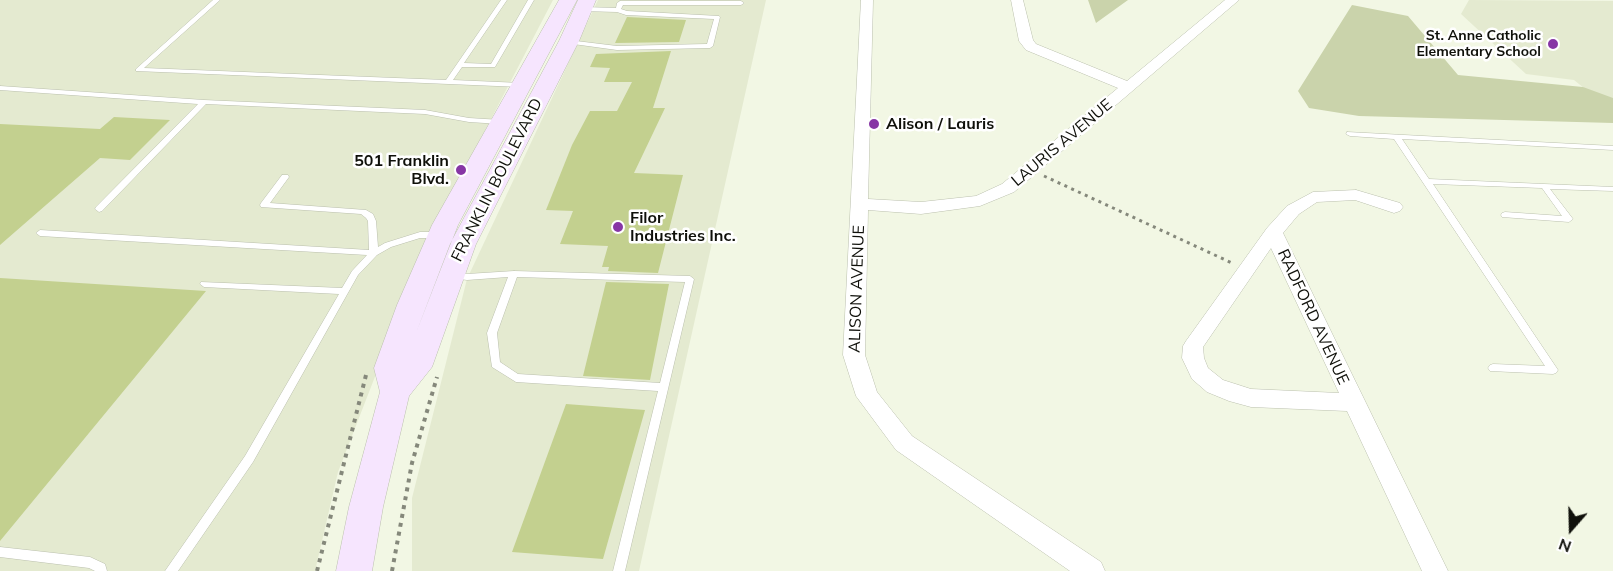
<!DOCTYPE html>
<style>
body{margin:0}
#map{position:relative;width:1613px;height:571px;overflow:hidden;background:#f2f7e4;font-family:Mulish,sans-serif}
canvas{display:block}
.north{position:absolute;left:1541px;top:499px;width:60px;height:60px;-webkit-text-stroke:4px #fff;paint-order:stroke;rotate:200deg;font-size:16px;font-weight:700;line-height:24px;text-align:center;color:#0f100a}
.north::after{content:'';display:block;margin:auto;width:21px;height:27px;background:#0f100a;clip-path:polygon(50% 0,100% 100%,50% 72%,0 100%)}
</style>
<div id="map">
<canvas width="1613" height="571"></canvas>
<div class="north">N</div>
</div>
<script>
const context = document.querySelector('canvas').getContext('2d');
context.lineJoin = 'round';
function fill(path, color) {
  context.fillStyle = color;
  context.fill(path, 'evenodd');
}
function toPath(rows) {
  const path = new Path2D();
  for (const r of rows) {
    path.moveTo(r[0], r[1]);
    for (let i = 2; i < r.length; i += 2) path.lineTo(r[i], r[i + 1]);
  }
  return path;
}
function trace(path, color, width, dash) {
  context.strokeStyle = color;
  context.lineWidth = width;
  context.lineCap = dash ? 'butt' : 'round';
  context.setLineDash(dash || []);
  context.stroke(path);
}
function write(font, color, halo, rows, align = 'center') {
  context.font = font + ' Mulish,sans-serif';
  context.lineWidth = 5;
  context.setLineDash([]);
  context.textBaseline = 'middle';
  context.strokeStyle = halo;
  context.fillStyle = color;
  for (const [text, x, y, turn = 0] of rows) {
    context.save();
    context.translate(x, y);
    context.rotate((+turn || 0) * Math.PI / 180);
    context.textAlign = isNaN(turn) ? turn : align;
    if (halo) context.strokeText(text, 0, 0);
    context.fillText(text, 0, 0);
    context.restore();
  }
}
const built = toPath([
 [0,0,553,0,428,240,338,472,315,571,0,571],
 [598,0,766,0,639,571,412,571,412,498,467,279],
 [1469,0,1613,1,1613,101,1600,101,1574,80,1526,74,1461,14]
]);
const green = toPath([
 [1088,0,1128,0,1096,23],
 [1352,5,1408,16,1458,75,1583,87,1613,98,1613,123,1359,116,1309,108,1298,91]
]);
const building = toPath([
 [627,17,686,20,679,42,615,43],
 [671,51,653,108,665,108,634,173,683,175,658,273,608,271,609,267,602,267,608,246,560,244,573,211,546,210,572,145,590,111,617,111,632,82,604,82,610,68,590,67,596,54],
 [114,117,170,120,130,160,100,158,0,245,0,124,100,129],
 [0,278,206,291,0,541],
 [606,282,669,284,650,380,583,376],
 [566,404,645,410,603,559,512,552]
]);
const pathFar1 = toPath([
 [1044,176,1232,263]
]);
const path = toPath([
 [317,571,366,375],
 [392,571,412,463,437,377]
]);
const lane = toPath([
 [213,0,220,0,144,68,446,80,501,0,507,0,464,63,491,64,528,0,534,0,495,67,462,67,453,80,521,83,524,85,521,87,136,71,136,69,213,0],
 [620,1,741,1,744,3,741,5,623,5,621,9,627,11,719,16,720,17,713,46,710,48,617,50,566,43,566,41,568,40,617,46,707,44,714,19,626,15,617,12,583,11,580,9,583,7,616,8,617,3,620,1],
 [0,86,204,100,425,110,469,118,501,120,505,122,501,124,469,122,425,114,206,104,102,211,99,212,95,209,96,207,198,104,0,90,0,86],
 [1347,132,1613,146,1613,150,1402,139,1429,179,1613,187,1613,191,1550,189,1573,219,1569,222,1502,217,1501,215,1502,213,1505,212,1562,216,1542,188,1433,184,1556,367,1558,370,1556,373,1553,374,1490,371,1488,368,1490,365,1493,364,1545,366,1394,139,1350,136,1346,134,1347,132],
 [282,175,288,175,289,177,270,203,366,210,373,214,376,221,378,247,385,243,420,232,438,232,442,235,438,238,420,238,391,247,377,255,358,275,253,462,178,571,165,571,245,456,339,294,204,287,200,284,201,282,342,288,352,271,367,255,40,236,36,233,40,230,369,250,368,221,366,218,361,214,261,207,260,205,261,203,282,175],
 [514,271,690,276,694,279,625,571,613,571,658,391,516,382,492,367,487,333,508,277,467,280,453,278,449,275,453,272,467,274,514,271],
 [517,277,685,282,660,383,518,374,500,362,497,333,517,277],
 [0,547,90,557,105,564,107,571,95,571,89,568,0,557,0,547]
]);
const street = toPath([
 [861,0,873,0,868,199,921,202,976,196,1002,184,1118,88,1026,50,1019,41,1011,0,1023,0,1033,40,1036,44,1127,81,1225,0,1239,0,1014,192,980,206,921,214,868,210,865,355,877,392,912,436,1101,562,1105,571,1070,571,896,450,856,396,843,355,861,0],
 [1356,190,1400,203,1403,207,1400,211,1394,213,1355,200,1317,202,1299,214,1283,233,1448,571,1422,571,1347,411,1251,407,1229,401,1207,392,1192,379,1182,358,1183,346,1186,341,1267,228,1287,206,1313,192,1356,190],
 [1271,248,1339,393,1251,389,1223,380,1208,368,1204,358,1203,347,1271,248]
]);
const secondary = toPath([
 [559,0,577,0,458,225,416,333,450,244,559,41,578,0,596,0,579,41,476,244,432,367,409,396,383,507,372,571,336,571,349,507,380,392,374,368,397,305,432,225,559,0]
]);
const markers = [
 [1553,44,6,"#8736a5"],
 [874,124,6,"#8736a5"],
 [461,170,6,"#8736a5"],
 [618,227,6,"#8736a5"]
];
const farPoinames = [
 ["St. Anne Catholic",1541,36],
 ["Elementary School",1541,52]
];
const poiNames = [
 ["Alison / Lauris",886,124],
 ["501 Franklin",449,161,"right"],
 ["Blvd.",449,179,"right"],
 ["Filor",630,218],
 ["Industries Inc.",630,236]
];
const streetNames = [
 ["LAURIS AVENUE",1062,143,-40],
 ["FRANKLIN BOULEVARD",497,180,-63],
 ["ALISON AVENUE",857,289,-88],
 ["RADFORD AVENUE",1313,317,65]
];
fill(built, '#e4ead0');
fill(green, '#cad3ab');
fill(building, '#c3d08f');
trace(lane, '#bbc0ae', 1);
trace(street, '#bbc0ae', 1);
trace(secondary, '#bbc0ae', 1);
trace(pathFar1, '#85887b', 3, [3, 4.5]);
trace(path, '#85887b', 4, [4, 5]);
fill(lane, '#fff');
fill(street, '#fff');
fill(secondary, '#f6e5fe');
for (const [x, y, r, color] of markers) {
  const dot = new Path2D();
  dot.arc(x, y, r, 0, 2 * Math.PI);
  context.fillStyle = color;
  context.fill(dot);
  trace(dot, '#fff', 2);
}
write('bold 14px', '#0f100a', '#fff', farPoinames, 'right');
write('bold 16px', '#0f100a', '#fff', poiNames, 'left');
write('16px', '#0f100a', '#fff', streetNames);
</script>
